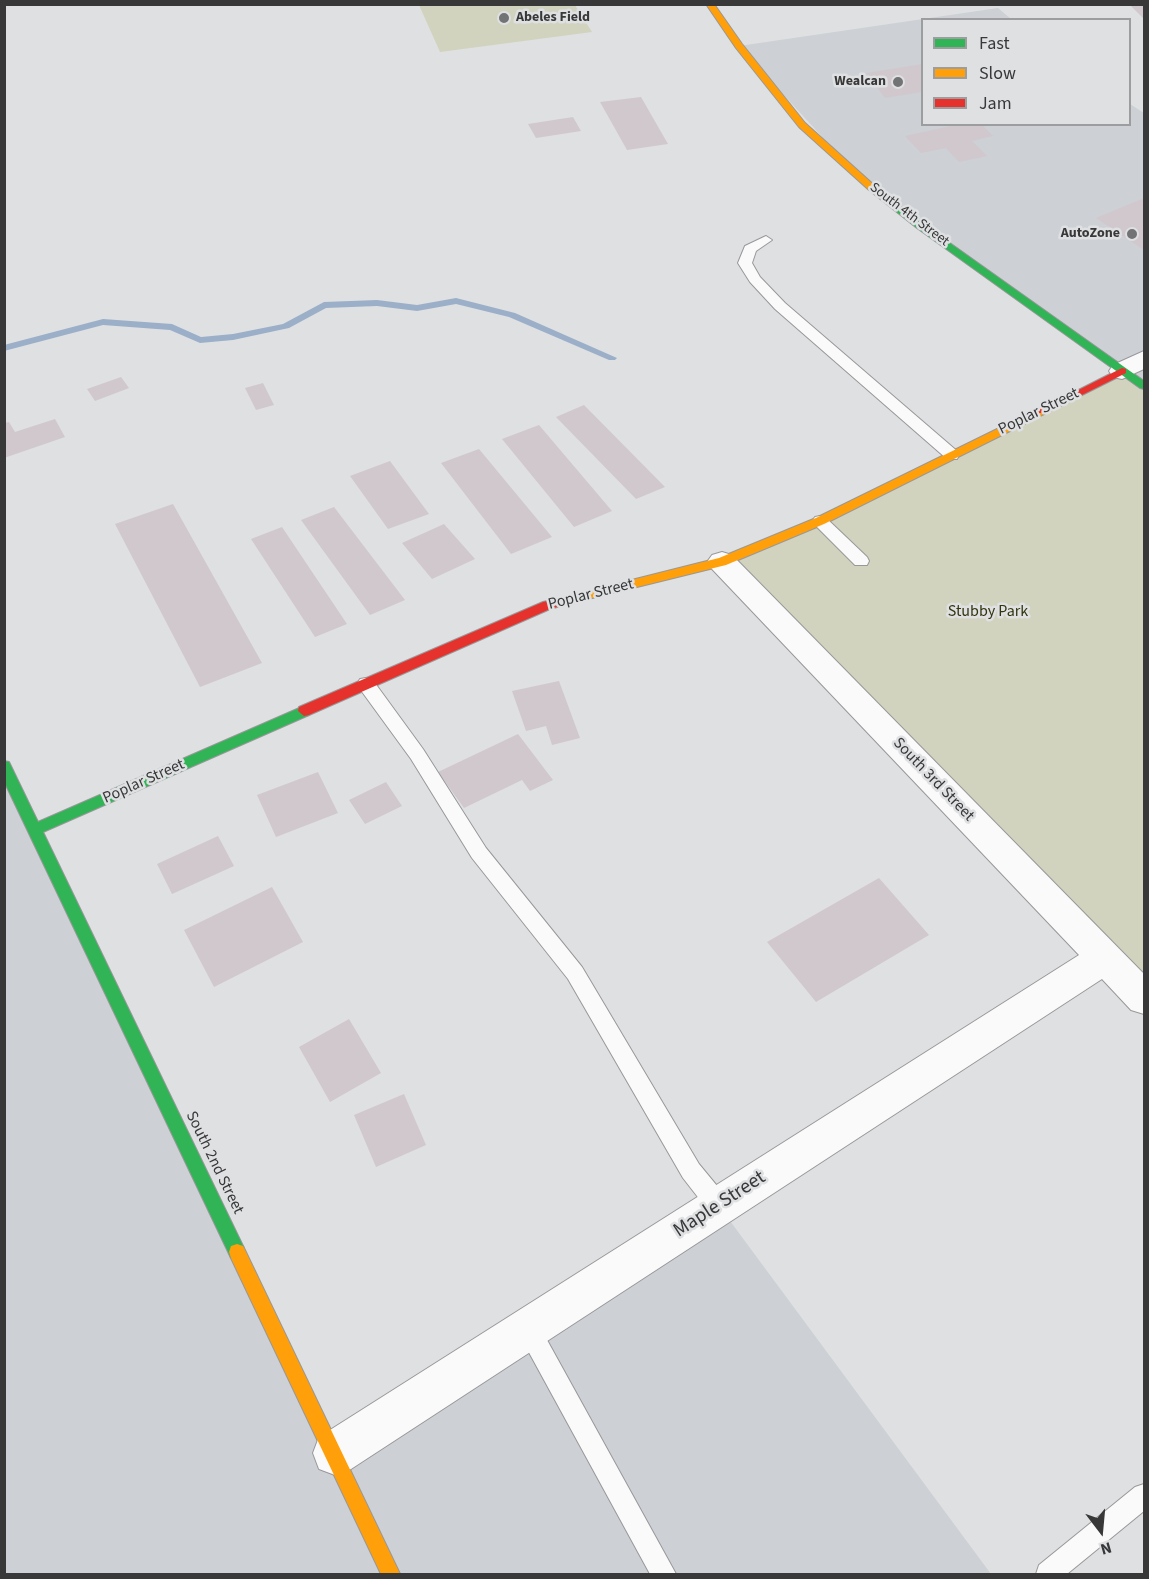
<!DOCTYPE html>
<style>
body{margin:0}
#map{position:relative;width:1149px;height:1579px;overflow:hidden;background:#dfe0e1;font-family:"Source Sans 3",sans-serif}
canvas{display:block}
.frame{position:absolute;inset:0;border:6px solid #383839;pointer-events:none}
.legend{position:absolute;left:921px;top:18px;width:210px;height:108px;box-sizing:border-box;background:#dee0e2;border:2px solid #9c9d9e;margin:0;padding:8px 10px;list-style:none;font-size:18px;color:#383839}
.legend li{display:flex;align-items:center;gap:12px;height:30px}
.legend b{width:30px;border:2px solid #9c9d9e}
.north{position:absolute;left:1071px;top:1501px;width:60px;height:60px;-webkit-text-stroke:4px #dee0e2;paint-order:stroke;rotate:164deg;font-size:16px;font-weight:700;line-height:24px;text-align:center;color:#383839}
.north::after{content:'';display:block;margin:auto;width:21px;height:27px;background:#383839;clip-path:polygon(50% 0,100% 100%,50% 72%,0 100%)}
</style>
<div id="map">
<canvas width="1149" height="1579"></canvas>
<div class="frame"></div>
<ul class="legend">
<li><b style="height:8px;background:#30b455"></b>Fast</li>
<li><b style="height:8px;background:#ff9f0a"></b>Slow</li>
<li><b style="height:8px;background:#e5322d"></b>Jam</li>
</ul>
<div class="north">N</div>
</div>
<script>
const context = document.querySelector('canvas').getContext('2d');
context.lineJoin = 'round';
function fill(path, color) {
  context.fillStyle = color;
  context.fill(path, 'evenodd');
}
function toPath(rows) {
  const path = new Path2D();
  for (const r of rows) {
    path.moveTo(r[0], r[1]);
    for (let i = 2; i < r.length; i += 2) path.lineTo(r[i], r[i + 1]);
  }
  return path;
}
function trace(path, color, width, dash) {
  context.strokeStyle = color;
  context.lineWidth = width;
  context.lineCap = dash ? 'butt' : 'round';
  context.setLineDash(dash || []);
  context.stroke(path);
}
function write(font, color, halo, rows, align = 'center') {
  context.font = font + ' "Source Sans 3",sans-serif';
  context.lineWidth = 5;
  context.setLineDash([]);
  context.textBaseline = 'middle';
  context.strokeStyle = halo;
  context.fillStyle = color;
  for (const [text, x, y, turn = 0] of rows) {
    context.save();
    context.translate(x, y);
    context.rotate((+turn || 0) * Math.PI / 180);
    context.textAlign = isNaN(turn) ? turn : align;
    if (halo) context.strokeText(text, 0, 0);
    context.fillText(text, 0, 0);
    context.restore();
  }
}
const built = toPath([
 [998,8,1011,19,922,20,922,124,1130,124,1130,104,1144,113,1144,386,858,176,739,46],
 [4,766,335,1453,719,1206,991,1574,5,1574]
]);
const green = toPath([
 [419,5,575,5,592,32,440,52],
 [1122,371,1144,386,1144,998,722,562]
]);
const stream = toPath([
 [456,298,515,313,617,358,615,360,609,360,509,317,456,304,417,311,377,306,326,308,289,328,233,340,200,343,170,330,103,325,4,351,4,345,103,319,172,324,201,337,233,334,283,324,324,302,377,300,417,305,456,298]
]);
const building = toPath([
 [1129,4,1144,4,1144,19],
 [922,64,922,92,885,98,866,73],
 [641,97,668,144,627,150,600,102],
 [573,117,581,131,536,138,528,124],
 [960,124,981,124,993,136,972,141,987,156,959,162,946,148,921,153,905,136],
 [1144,198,1144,250,1096,218],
 [121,377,129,388,95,401,87,389],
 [263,383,274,405,256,410,245,388],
 [584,405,665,487,636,499,556,417],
 [55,419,65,437,4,458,4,423,9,422,15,432],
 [539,425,612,511,574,527,502,439],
 [479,449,552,537,511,554,441,463],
 [390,461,429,514,388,529,350,476],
 [173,504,262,663,200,687,115,524],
 [334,507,405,600,370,615,301,520],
 [444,524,475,559,432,579,402,543],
 [282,527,347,624,315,637,251,539],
 [559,681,580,738,552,745,546,726,526,731,512,691],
 [518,734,553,780,530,791,522,780,464,808,438,772],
 [318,772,338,813,276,837,257,795],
 [386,782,402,806,365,824,349,800],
 [218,836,234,866,172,894,157,864],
 [879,878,929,935,816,1002,767,942],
 [272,887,303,942,214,987,184,930],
 [349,1019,381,1073,330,1102,299,1047],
 [404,1094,426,1145,376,1167,354,1115]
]);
const lane = toPath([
 [766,236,772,240,756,251,752,263,760,277,785,303,957,451,959,455,957,459,947,459,775,309,750,282,738,263,745,246,766,236],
 [820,516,825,517,867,557,869,561,867,565,855,565,815,525,812,521,815,517,820,516],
 [366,678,372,679,423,749,486,848,582,967,699,1164,727,1198,730,1206,727,1214,719,1217,711,1214,683,1178,568,979,472,858,411,759,360,689,357,684,360,679,366,678],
 [528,1316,536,1320,676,1574,650,1574,520,1336,516,1328,520,1320,528,1316],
 [1144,1484,1144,1511,1067,1574,1036,1574,1039,1565,1135,1487,1144,1484]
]);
const street = toPath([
 [1144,351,1144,369,1122,379,1113,377,1109,371,1113,365,1144,351],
 [722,552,732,555,1144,974,1144,1014,1131,1010,1102,979,351,1469,335,1475,319,1469,313,1453,319,1437,1079,955,712,569,707,562,712,555,722,552]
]);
const fast = toPath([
 [869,186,875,186,923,224,1144,381,1144,389,1140,388,917,228,869,190,869,186],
 [304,706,309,707,310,711,309,715,43,832,243,1246,245,1252,243,1258,237,1260,231,1258,4,781,4,761,9,762,38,822,304,706]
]);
const slow = toPath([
 [706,4,714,4,742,44,805,123,875,186,875,190,869,190,799,127,736,48,706,4],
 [1042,407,1047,411,1046,413,824,524,726,565,560,606,554,602,560,598,719,558,816,518,1042,407],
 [237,1244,243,1246,400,1574,381,1574,231,1258,229,1252,231,1246,237,1244]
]);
const jam = toPath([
 [1122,368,1126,369,1126,373,1046,413,1038,413,1037,411,1122,368],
 [560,598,564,599,566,602,564,605,550,609,309,715,304,716,298,711,299,707,543,602,560,598]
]);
const markers = [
 [504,18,6,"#727374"],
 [898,82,6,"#727374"],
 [1132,234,6,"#727374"]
];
const farPoinames = [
 ["Abeles Field",516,18,"left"],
 ["Wealcan",886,82],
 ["AutoZone",1120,234]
];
const farStreetnames = [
 ["South 4th Street",909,215,37]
];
const streetNames = [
 ["Poplar Street",1039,412,-26],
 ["Poplar Street",591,595,-14],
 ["South 3rd Street",933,780,46],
 ["Poplar Street",144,782,-24],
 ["South 2nd Street",214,1163,64]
];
const parkNames = [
 ["Stubby Park",988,612]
];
const nearStreetnames = [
 ["Maple Street",720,1205,-33]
];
fill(built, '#cdd0d5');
fill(green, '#d1d3bf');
fill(stream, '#9bafc9');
fill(building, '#d0c8cd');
trace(lane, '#98989a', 2);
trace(street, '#98989a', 2);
trace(fast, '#98989a', 2);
trace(slow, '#98989a', 2);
trace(jam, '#98989a', 2);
fill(lane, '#fafafa');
fill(street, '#fafafa');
fill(fast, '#30b455');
fill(slow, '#ff9f0a');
fill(jam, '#e5322d');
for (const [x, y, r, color] of markers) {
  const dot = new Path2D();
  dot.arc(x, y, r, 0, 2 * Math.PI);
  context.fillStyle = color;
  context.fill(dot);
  trace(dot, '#dee0e2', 2);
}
write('bold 14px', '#383839', '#dee0e2', farPoinames, 'right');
write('14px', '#383839', '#dee0e2', farStreetnames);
write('16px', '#383839', '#dee0e2', streetNames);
write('16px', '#33340e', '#dee0e2', parkNames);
write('20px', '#383839', '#dee0e2', nearStreetnames);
</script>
